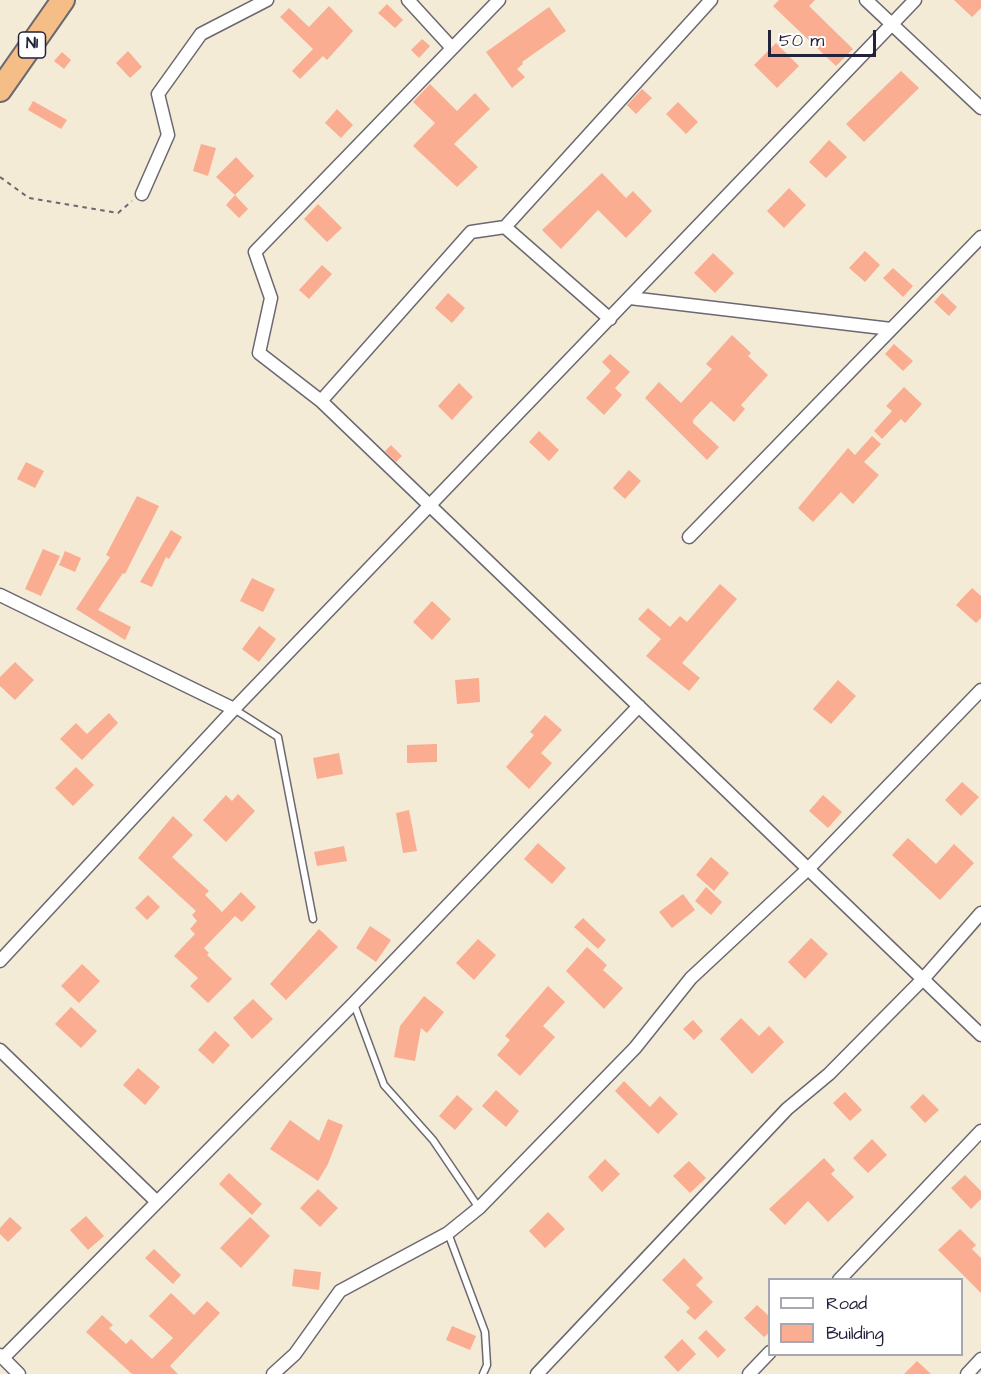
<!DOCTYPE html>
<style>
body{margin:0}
#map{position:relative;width:981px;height:1374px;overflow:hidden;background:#f3ebd6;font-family:"Architects Daughter",sans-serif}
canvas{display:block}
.legend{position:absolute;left:768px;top:1278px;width:195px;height:78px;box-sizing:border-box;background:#fff;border:2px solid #a7a7b1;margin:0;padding:8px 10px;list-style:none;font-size:18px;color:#22223b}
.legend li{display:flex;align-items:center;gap:12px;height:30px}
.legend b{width:30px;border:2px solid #a7a7b1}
.scale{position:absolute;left:768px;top:30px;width:108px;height:27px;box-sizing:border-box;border:3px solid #22223b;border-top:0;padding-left:8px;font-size:18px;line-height:21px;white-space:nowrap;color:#22223b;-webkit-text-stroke:4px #fff;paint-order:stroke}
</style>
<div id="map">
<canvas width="981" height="1374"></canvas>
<ul class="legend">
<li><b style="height:8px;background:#fff"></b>Road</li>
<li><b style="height:16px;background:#faad91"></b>Building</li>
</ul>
<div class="scale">50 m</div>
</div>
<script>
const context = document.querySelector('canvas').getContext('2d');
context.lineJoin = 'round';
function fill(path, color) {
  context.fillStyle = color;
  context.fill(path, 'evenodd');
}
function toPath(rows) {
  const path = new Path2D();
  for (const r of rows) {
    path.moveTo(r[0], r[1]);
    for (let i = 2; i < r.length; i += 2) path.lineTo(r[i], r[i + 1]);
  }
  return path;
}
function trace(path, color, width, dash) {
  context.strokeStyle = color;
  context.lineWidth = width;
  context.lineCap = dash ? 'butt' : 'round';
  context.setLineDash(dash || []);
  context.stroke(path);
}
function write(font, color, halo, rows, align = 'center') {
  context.font = font + ' "Architects Daughter",sans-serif';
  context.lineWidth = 4.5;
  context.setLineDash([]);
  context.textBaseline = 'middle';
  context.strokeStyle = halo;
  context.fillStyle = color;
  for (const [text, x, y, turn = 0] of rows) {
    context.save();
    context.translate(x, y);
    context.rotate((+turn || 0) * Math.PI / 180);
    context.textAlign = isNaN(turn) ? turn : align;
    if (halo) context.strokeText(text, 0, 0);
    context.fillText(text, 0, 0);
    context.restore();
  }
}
const building = toPath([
 [779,0,815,0,809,6,853,49,836,66,773,6],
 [954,0,981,0,981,8,972,17],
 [387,4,403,20,395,28,378,13],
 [329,6,353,31,327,60,323,56,300,79,292,71,313,49,280,17,289,8,309,27],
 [549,7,566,31,522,62,523,64,517,69,525,77,512,88,486,52],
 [422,39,430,46,419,58,411,50],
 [776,43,799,66,777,88,754,65],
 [128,51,142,67,130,78,116,63],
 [62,52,71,60,64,69,54,61],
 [901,71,919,88,864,142,846,124],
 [430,84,457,111,475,93,490,109,454,144,478,167,457,187,413,146,435,123,413,102],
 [642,89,652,98,636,114,627,105],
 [33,101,67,120,61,129,28,110],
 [678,102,698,122,686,134,666,114],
 [337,109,353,125,341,138,325,123],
 [829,140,847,157,826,178,809,162],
 [201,144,216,148,208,176,193,171],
 [236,157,254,176,235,195,216,177],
 [602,173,626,198,633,191,652,211,626,238,598,210,561,249,542,230],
 [789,188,806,205,784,228,767,211],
 [235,195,248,209,239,218,226,205],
 [318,204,342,228,327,242,304,219],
 [865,251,880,265,865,282,849,268],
 [713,253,734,273,715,293,694,273],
 [322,265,332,274,309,299,299,290],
 [893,268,913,286,903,297,883,278],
 [448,293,465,308,452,323,435,308],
 [942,293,957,307,949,316,934,302],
 [732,335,751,353,748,356,768,375,741,405,745,409,734,422,711,401,693,420,693,423,719,447,707,460,645,398,659,382,681,403,712,369,706,364],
 [894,344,913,361,903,371,885,354],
 [610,354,630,372,615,388,622,395,604,415,586,398,611,371,602,362],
 [459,383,473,397,452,420,438,406],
 [904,387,922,404,905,423,901,419,882,439,874,431,892,411,886,406],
 [539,431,559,450,549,461,529,442],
 [872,436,881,444,864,462,879,475,853,504,841,492,813,522,798,508,848,448,855,455],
 [391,445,402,456,396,462,385,451],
 [26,462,44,471,35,488,17,479],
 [629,470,641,481,625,499,613,488],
 [137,496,159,506,125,574,123,573,98,610,131,627,125,640,76,609,110,557,106,555],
 [171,530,182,537,169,559,166,557,152,587,140,582],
 [43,549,60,556,41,596,25,589],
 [65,551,81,558,75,572,59,565],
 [252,578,275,589,263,612,240,601],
 [720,584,737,599,682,663,700,678,689,691,646,656,661,639,638,619,648,608,670,627,680,616,687,622],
 [972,588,981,596,981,618,976,623,956,605],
 [432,601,451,619,432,640,413,622],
 [259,626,276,639,259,662,242,649],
 [15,662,34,680,15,700,0,686,0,677],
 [479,678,480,702,457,704,455,680],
 [838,680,856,696,831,724,813,709],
 [109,713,118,723,82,760,60,739,76,723,87,734],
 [545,715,562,730,541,753,552,763,529,789,506,767,534,735,530,732],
 [437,744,437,762,407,763,407,745],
 [339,753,343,774,317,779,313,758],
 [76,767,94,785,73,806,55,788],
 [962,782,979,797,961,816,945,800],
 [238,794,255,811,226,842,203,820,226,795,232,801],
 [823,795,842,812,828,828,809,811],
 [409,810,417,851,403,853,396,813],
 [173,816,193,835,172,857,209,891,205,895,222,912,241,892,256,907,242,922,235,916,204,948,209,953,207,955,232,979,208,1003,190,986,198,978,174,956,195,934,190,929,197,921,192,915,196,911,138,858],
 [908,838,936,864,954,844,974,863,940,900,892,855],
 [538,843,566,868,552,884,524,859],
 [344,846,347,861,317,866,314,852],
 [711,857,729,873,714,891,696,875],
 [706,887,722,902,711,915,695,901],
 [683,894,695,910,672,928,659,912],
 [148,895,160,907,147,920,135,908],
 [583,918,606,940,598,949,574,927],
 [370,926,391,940,376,962,356,948],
 [319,929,338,947,286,1000,270,984],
 [811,938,828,954,805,979,788,962],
 [478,939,496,955,474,980,456,963],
 [587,947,607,965,603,970,623,988,604,1009,566,971],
 [82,964,100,981,79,1003,61,986],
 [548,986,565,1002,543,1026,555,1037,520,1076,497,1055,510,1040,505,1036],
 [424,996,444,1012,427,1033,421,1028,415,1061,394,1057,400,1026],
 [253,999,273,1019,252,1039,233,1018],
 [71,1007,97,1031,81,1048,55,1024],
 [741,1018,759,1036,769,1026,784,1042,752,1074,720,1039],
 [693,1020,703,1031,694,1040,683,1029],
 [215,1031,230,1045,213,1064,198,1050],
 [138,1068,160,1087,145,1105,123,1085],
 [624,1081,650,1107,660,1096,678,1114,658,1134,615,1091],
 [496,1090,519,1111,506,1127,482,1106],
 [845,1092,862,1110,850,1121,833,1103],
 [923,1094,939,1110,925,1123,910,1107],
 [457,1095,473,1109,455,1130,439,1116],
 [328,1119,343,1125,328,1164,318,1181,270,1149,290,1120,319,1141],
 [872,1139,887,1155,868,1173,853,1158],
 [824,1158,835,1170,831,1174,854,1197,828,1222,808,1201,785,1225,769,1209],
 [605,1159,620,1174,602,1192,588,1177],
 [689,1161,706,1178,690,1193,673,1176],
 [229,1173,262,1204,252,1215,219,1184],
 [965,1175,981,1191,981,1199,971,1209,951,1188],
 [318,1189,338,1208,320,1227,300,1208],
 [548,1212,565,1229,545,1248,529,1231],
 [86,1216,104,1236,88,1250,70,1230],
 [10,1217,22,1228,8,1242,0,1234,0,1228],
 [250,1217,270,1236,241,1268,220,1248],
 [960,1229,976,1245,972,1249,981,1258,981,1293,938,1250],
 [154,1249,181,1275,173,1284,145,1258],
 [684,1258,703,1278,696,1285,713,1302,695,1320,686,1312,690,1308,662,1280],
 [294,1269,321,1272,319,1290,292,1286],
 [171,1293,194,1315,207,1301,220,1313,170,1366,178,1374,132,1374,86,1332,102,1315,113,1325,109,1328,126,1344,131,1339,152,1359,173,1338,149,1316],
 [757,1305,770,1317,770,1332,764,1337,744,1318],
 [452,1326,476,1336,470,1350,446,1340],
 [706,1330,726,1350,718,1358,698,1338],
 [682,1339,696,1354,678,1372,664,1357],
 [917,1361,931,1374,904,1374]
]);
const path = toPath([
 [0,177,29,198,118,213,132,201]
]);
const lane = toPath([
 [234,709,278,737,313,919],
 [354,1004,384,1085,433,1140,479,1208],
 [448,1233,485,1332,487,1365,483,1374]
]);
const street = toPath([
 [408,0,452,48],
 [499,0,255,252,271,298,259,353,321,401,981,1035],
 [866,0,981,108],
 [142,194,168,135,158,94,201,34,267,0],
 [505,227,610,319],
 [630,298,891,329],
 [321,401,471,232,505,227,711,0],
 [689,537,981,237],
 [0,595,234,709],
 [0,961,234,709,915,0],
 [0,1050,157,1202],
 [839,1280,981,1131],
 [0,1355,19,1374],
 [3,1358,354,1003,639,706],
 [273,1374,295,1354,340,1291,448,1233,479,1208,635,1048,691,978,808,869,981,690],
 [537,1374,787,1109,829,1074,924,978,981,913],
 [749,1374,770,1352],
 [967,1374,981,1359]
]);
const highway = toPath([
 [0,90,63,0]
]);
const shields = [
 [32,45,27]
];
const shieldNames = [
 ["N1",32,45]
];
fill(building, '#faad91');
trace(lane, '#6b6871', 9);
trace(street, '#6b6871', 15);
trace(highway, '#6b6871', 26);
trace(path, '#6b6871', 2, [4.5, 4.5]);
trace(lane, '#fff', 6);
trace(street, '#fff', 12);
trace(highway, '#f6be87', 22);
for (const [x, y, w] of shields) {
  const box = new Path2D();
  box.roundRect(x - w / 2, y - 13, w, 26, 4.5);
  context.fillStyle = '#fff';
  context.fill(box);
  trace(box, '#22223b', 1.5);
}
write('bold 16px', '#22223b', null, shieldNames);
</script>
